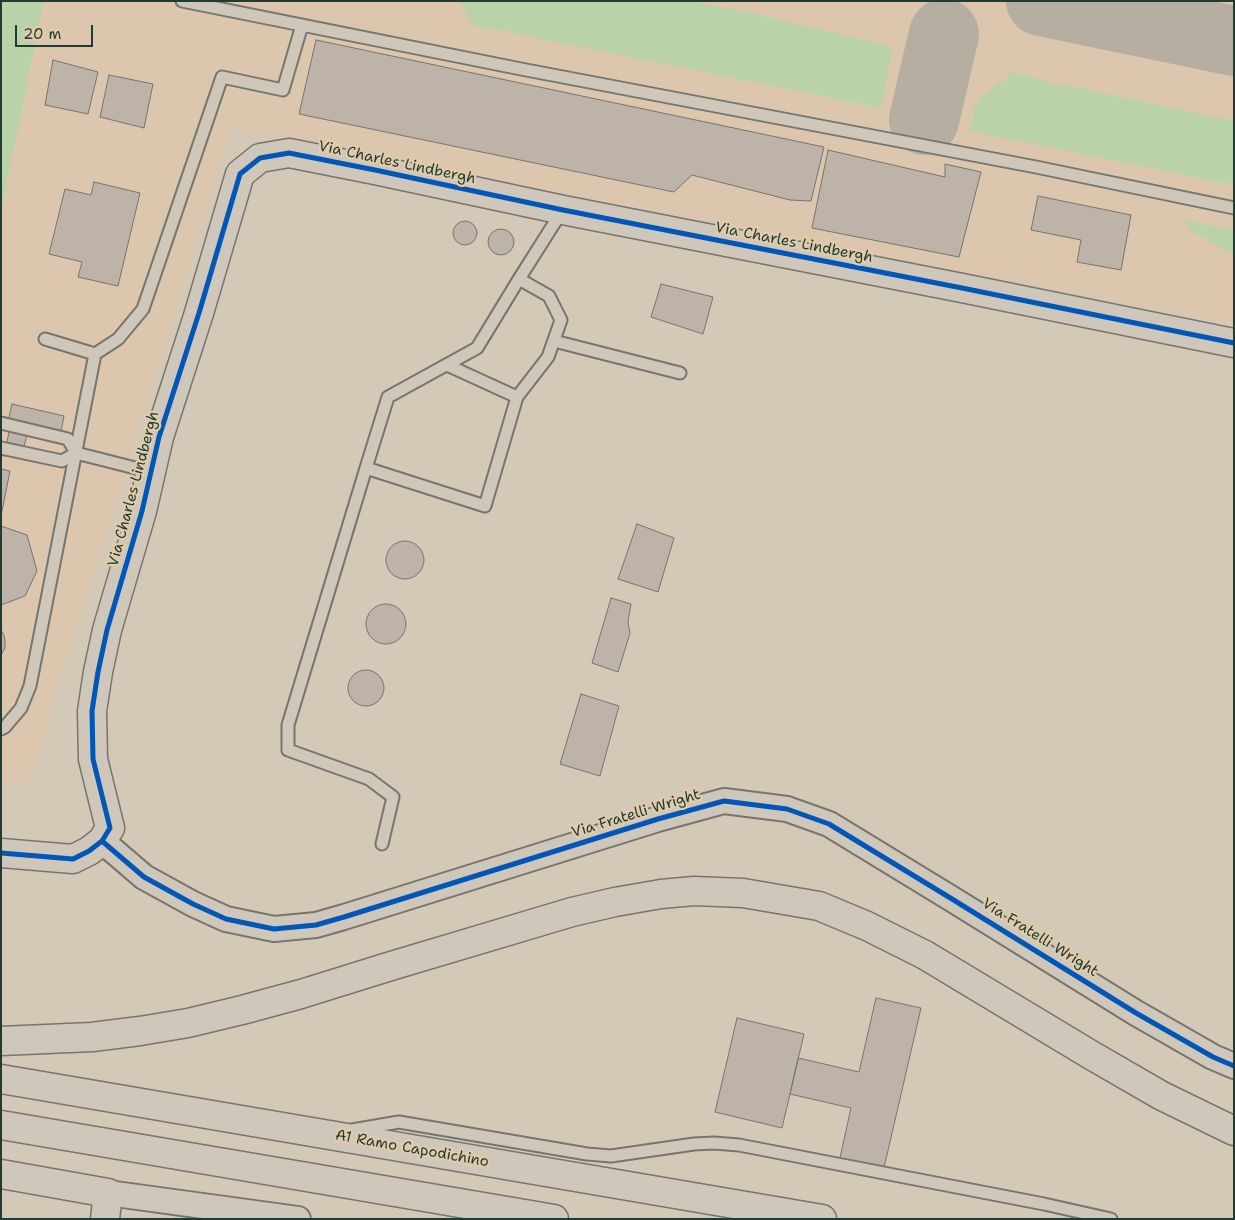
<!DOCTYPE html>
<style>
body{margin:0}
#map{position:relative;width:1235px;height:1220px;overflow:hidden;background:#d4c8b7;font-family:"Shantell Sans",sans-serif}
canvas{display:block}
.frame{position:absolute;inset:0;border:2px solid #1f3d34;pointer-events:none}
.scale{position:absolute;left:15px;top:25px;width:78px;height:22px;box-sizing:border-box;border:2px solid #1f3d34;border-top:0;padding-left:6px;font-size:15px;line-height:18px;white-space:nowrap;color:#1f3d34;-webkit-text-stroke:4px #e1cbaa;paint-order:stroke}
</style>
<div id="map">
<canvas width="1235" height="1220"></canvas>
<div class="frame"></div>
<div class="scale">20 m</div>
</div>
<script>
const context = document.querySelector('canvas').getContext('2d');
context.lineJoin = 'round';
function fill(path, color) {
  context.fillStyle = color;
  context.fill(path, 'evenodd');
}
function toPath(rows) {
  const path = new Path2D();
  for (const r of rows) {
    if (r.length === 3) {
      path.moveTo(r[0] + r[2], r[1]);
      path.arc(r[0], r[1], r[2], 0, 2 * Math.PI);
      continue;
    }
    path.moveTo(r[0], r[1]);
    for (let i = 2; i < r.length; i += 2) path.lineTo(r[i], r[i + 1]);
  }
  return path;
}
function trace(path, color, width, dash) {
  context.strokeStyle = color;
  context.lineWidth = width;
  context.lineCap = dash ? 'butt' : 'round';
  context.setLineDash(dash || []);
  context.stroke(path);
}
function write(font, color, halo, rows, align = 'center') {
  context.font = font + ' "Shantell Sans",sans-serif';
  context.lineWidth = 4.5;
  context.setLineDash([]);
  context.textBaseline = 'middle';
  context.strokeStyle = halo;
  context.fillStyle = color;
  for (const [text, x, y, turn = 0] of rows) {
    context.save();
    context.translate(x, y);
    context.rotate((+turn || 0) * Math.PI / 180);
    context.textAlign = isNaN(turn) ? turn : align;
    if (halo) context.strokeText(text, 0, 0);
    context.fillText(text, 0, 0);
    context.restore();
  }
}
const built = toPath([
 [1,1,1234,1,1234,324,232,128,28,783,1,780]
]);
const green = toPath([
 [1,1,44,1,1,211],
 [459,1,690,1,748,12,893,47,881,108,473,25],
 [1013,72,1041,80,1234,121,1234,185,970,131,974,107,984,94],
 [1184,220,1234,230,1234,255,1193,232]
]);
const taxiway = toPath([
 [1041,1,1234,41],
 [924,120,944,34]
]);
const building = toPath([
 [316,40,824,147,811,201,790,200,692,175,674,192,299,114,316,40],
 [53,60,98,72,88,114,45,105,53,60],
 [109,75,153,84,144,128,100,117,109,75],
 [828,150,945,177,945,164,981,172,959,257,812,228,828,150],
 [94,182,140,193,118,286,78,277,82,262,49,254,65,189,91,195,94,182],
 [1038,196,1131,215,1121,270,1077,262,1081,240,1031,230,1038,196],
 [465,233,12],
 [501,242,13],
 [661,284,713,297,703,334,651,317,661,284],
 [12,404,64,416,59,442,6,431,12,404],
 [9,432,27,435,24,446,7,442,9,432],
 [1,469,10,471,1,516,1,469],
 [637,524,674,538,658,592,618,579,637,524],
 [1,526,27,535,37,571,25,596,1,605,1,526],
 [405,560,19],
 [611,598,631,604,628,622,630,633,618,672,592,663,611,598],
 [386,624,20],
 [1,630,4,635,5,642,5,648,1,655,1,630],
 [366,688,18],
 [581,694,619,706,600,776,560,764,581,694],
 [876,998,921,1008,883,1172,839,1162,851,1108,790,1094,798,1058,859,1072,876,998],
 [737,1018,804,1034,782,1128,715,1112,737,1018]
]);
const service = toPath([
 [182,1,521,69,1036,167,1234,208],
 [519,279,549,296,561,320,548,357,517,397,485,506,366,468,388,397,477,348,519,279,562,211],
 [554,341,680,373],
 [95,354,118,339,143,309,222,77,283,90,302,25],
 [447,365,517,397],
 [1,423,68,439,76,453],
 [1,448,62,461,76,453,151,472],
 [366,468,288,725,288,750,369,779,393,797,382,844],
 [1,729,5,727,21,708,30,686,95,354,45,339],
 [352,1130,399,1122,587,1154,611,1156,694,1144,714,1143,739,1145,1044,1204,1111,1219]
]);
const minor = toPath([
 [102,841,144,877,193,904,226,919,274,929,316,925,344,917,658,819,724,801,787,809,829,824,952,899,1136,1013,1213,1057,1234,1066],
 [108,1193,298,1219]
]);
const tertiary = toPath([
 [1,853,73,859,89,851,102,841,110,828,93,759,92,711,98,672,107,630,142,511,159,437,199,313,240,174,260,158,289,153,375,170,563,210,962,288,1234,343],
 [1,1174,108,1193,105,1219]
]);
const motorway = toPath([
 [1,1041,92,1037,140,1031,188,1023,242,1010,301,994,391,966,572,912,615,902,661,894,694,891,743,893,819,906,867,926,925,955,1091,1055,1162,1096,1234,1131],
 [1,1079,822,1219],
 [1,1125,554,1219]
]);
const cycleway = toPath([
 [102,841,144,877,193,904,226,919,274,929,316,925,344,917,658,819,724,801,787,809,829,824,952,899,1136,1013,1213,1057,1234,1066],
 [1,853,73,859,89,851,102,841,110,828,93,759,92,711,98,672,107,630,142,511,159,437,199,313,240,174,260,158,289,153,375,170,563,210,962,288,1234,343]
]);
const streetNames = [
 ["Via Charles Lindbergh",397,163,12],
 ["Via Charles Lindbergh",794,243,11],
 ["Via Charles Lindbergh",134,489,-75],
 ["Via Fratelli Wright",636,814,-17],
 ["Via Fratelli Wright",1040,938,32],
 ["A1 Ramo Capodichino",412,1149,10]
];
fill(built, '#ddc6ae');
fill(green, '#bad2aa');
trace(taxiway, '#b5aea1', 70);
fill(building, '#bdb3a8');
trace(building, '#76766d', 1);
trace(service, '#76766d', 15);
trace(minor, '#76766d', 28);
trace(tertiary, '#76766d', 31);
trace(motorway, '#76766d', 31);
trace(service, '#d0c7bb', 11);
trace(minor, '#d0c7bb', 24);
trace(tertiary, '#d0c7bb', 28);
trace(motorway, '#d0c7bb', 28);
trace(cycleway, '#0057b8', 5);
write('15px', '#1f3d34', '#e1cbaa', streetNames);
</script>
